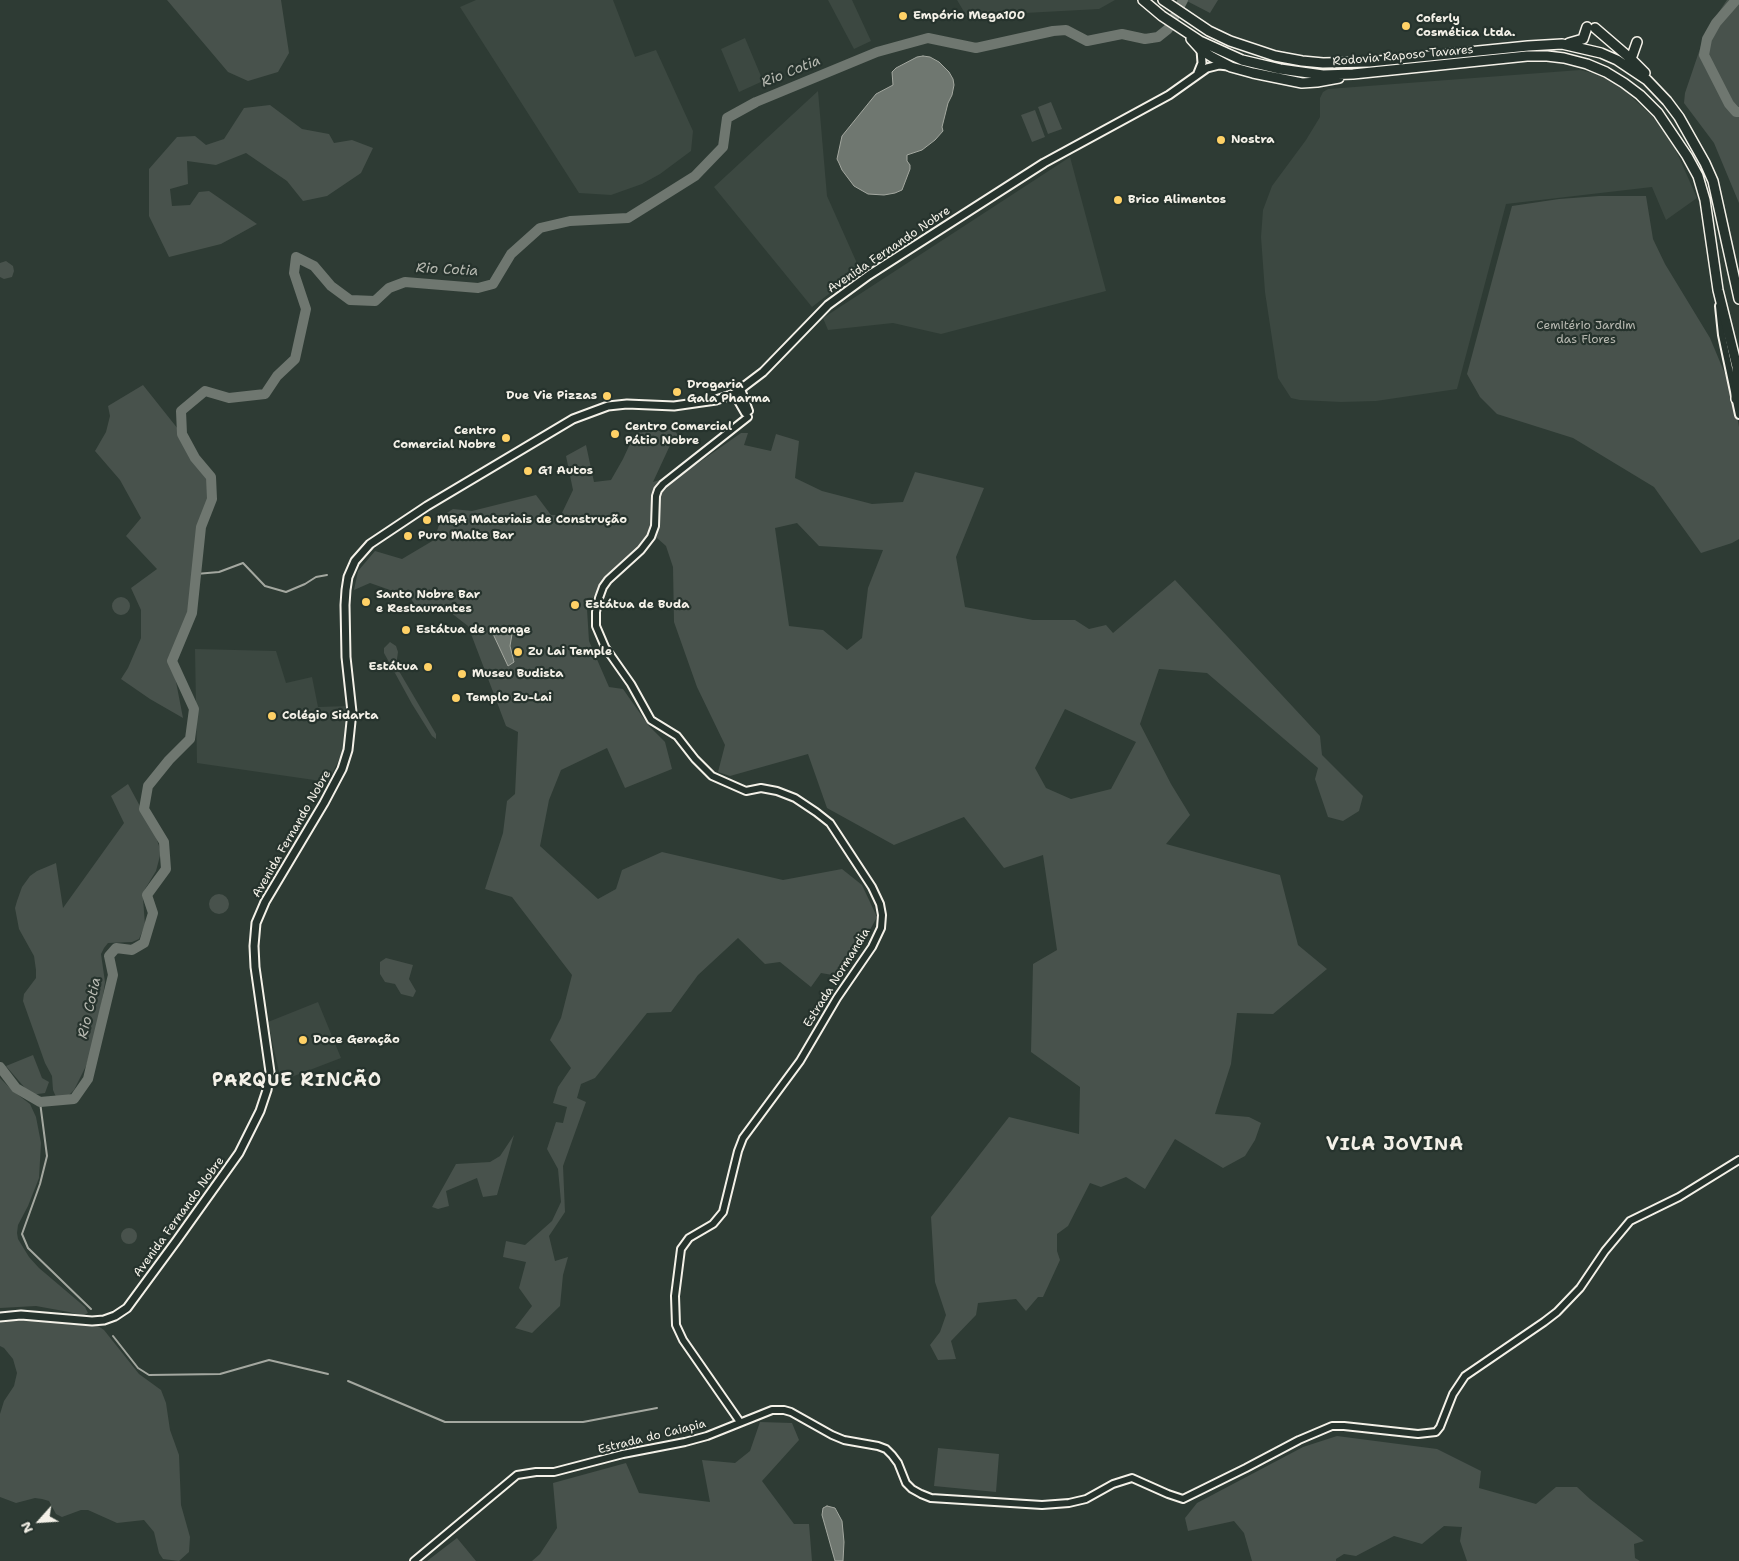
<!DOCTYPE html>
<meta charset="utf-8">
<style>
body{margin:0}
#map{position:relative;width:1739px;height:1561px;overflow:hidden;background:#2e3b34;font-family:"Shantell Sans",sans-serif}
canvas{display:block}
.north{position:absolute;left:15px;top:1496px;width:50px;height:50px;-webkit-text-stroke:4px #26332d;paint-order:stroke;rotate:244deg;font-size:14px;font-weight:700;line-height:20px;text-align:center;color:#f4f1e8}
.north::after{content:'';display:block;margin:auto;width:18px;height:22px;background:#f4f1e8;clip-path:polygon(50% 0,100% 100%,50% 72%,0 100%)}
</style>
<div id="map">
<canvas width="1739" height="1561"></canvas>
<div class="north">N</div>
</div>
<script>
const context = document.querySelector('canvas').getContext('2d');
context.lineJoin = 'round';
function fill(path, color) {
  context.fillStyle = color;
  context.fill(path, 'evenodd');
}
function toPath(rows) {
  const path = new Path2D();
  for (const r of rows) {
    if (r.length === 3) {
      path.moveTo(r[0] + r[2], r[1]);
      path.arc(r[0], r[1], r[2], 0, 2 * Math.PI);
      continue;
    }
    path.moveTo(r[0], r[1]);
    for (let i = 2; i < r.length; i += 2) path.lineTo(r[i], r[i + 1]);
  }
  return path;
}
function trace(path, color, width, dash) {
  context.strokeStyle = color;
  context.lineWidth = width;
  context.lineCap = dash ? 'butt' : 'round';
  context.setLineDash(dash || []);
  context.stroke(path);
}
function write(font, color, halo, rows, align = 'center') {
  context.font = font + ' "Shantell Sans",sans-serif';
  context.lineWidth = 4.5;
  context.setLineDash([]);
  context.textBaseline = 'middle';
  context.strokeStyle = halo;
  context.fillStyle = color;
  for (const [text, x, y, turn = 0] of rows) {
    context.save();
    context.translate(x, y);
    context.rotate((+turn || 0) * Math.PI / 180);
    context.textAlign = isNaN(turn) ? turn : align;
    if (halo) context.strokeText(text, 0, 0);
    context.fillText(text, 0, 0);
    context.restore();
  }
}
const built = toPath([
 [476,0,613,0,635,57,656,50,693,131,691,151,660,174,642,184,611,195,579,193,460,7],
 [828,0,852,0,871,41,854,49],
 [957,0,1115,0,1099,9,1025,13,990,19,969,20],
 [745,38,763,81,739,92,721,49],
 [1580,70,1593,73,1605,78,1625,91,1653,117,1674,146,1697,198,1666,220,1652,187,1506,204,1457,389,1376,401,1341,402,1300,400,1291,398,1278,378,1265,292,1261,237,1263,210,1272,186,1306,140,1320,117,1320,98,1323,92,1328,89],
 [818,91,827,196,860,270,812,307,714,187],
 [1070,157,1106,291,941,334,893,323,828,330,823,318],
 [195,649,276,651,286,683,312,677,318,707,349,706,349,725,346,745,328,782,197,763],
 [318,1002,341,1058,281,1081,268,1022]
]);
const green = toPath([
 [167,0,281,0,289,53,278,72,248,81,228,72],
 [1185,0,1218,0,1210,13],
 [1727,0,1739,0,1739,203,1714,143,1684,103,1685,93,1706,31],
 [1051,102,1062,129,1048,134,1038,107],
 [270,105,302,129,329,134,334,143,352,140,373,148,361,173,327,196,303,201,287,181,246,153,216,165,187,161,188,184,170,189,172,206,190,205,199,192,209,191,257,224,221,244,169,257,149,216,149,169,177,137,195,136,206,145,224,139,244,108],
 [1035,110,1045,137,1032,142,1021,115],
 [1599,196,1646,196,1653,239,1665,264,1710,338,1733,393,1739,427,1739,539,1732,543,1701,553,1654,487,1573,438,1497,414,1480,397,1467,374,1512,206,1559,199],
 [6,261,13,266,14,271,12,277,4,279,0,277,0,263],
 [143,385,182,434,195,458,211,477,212,499,201,527,192,613,172,661,183,718,150,699,121,679,128,668,141,638,141,610,131,588,157,569,126,536,141,518,120,480,95,451,106,432,110,416,108,406],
 [674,429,680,439,672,441,653,482,684,473,741,433,748,433,744,445,771,451,776,434,799,441,795,478,822,491,872,504,903,502,915,472,984,488,956,557,965,607,1033,620,1075,620,1089,629,1106,625,1113,633,1175,580,1320,736,1322,755,1363,796,1359,811,1343,821,1328,817,1315,779,1318,768,1207,673,1159,669,1140,724,1171,784,1190,815,1166,844,1280,875,1298,945,1327,969,1273,1014,1237,1013,1231,1064,1215,1114,1249,1117,1261,1123,1255,1140,1245,1156,1223,1168,1175,1139,1145,1189,1126,1177,1101,1187,1090,1183,1068,1226,1057,1234,1057,1251,1060,1260,1043,1297,1038,1297,1026,1311,1016,1299,978,1303,976,1315,951,1341,956,1359,938,1360,930,1345,940,1332,946,1315,935,1282,931,1217,1009,1117,1079,1134,1080,1087,1031,1052,1033,964,1057,950,1043,855,1004,868,964,817,894,845,827,808,808,754,730,776,718,772,725,745,697,687,674,622,673,567,666,546,657,538,604,578,587,609,589,641,609,687,623,689,649,726,665,742,672,769,625,788,607,748,561,770,549,800,540,846,598,899,616,889,622,870,662,852,783,880,842,869,862,885,877,917,844,977,821,973,811,987,780,962,765,964,738,938,698,975,671,1012,647,1013,595,1078,581,1084,577,1098,586,1102,563,1166,565,1212,549,1236,555,1261,568,1257,563,1275,560,1306,532,1333,515,1328,532,1306,519,1288,526,1262,503,1257,506,1241,525,1245,552,1221,561,1202,558,1169,547,1149,556,1122,563,1123,567,1107,553,1103,558,1087,571,1068,550,1040,561,1018,572,975,512,897,485,889,503,833,507,801,515,794,518,732,506,726,468,626,450,612,420,614,410,597,370,583,354,590,358,571,375,551,402,559,434,540,442,516,453,509,472,511,536,495,551,515,561,515,573,490,566,456,586,445,594,482,611,480,623,459,635,433],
 [797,523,819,546,883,550,868,588,862,638,847,650,823,630,789,626,775,528],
 [1065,709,1136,742,1111,789,1071,799,1046,788,1035,768],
 [121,606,9],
 [390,642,396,646,398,652,396,666,436,734,436,739,432,736,412,704,384,653,384,648],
 [128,784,155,834,161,852,156,871,145,889,143,898,145,925,139,939,132,942,108,943,104,948,101,954,105,982,103,995,96,1035,86,1066,74,1090,69,1095,56,1097,53,1090,52,1076,45,1063,23,1001,24,994,36,978,36,970,34,956,19,929,15,908,17,901,22,887,30,876,37,871,56,863,63,908,124,823,111,796],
 [219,904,10],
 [386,958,413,965,409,979,416,991,413,997,401,994,395,984,385,982,380,974,380,962],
 [33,1055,42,1078,49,1082,45,1093,31,1095,6,1066],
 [0,1078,13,1091,30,1104,36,1117,41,1143,39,1178,28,1206,18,1225,17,1233,18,1239,29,1257,39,1268,85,1307,88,1313,82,1316,69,1312,36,1306,0,1308],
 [514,1135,497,1195,483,1197,477,1178,446,1191,449,1206,438,1209,432,1207,456,1164,490,1162,500,1156],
 [129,1236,8],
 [25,1319,46,1320,66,1324,98,1326,104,1330,139,1374,161,1390,166,1403,170,1430,179,1455,181,1505,190,1537,189,1552,179,1561,163,1559,159,1553,154,1532,144,1520,117,1523,88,1510,81,1510,62,1517,56,1514,49,1501,42,1499,35,1498,16,1503,0,1497,0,1414,4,1401,14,1386,17,1373,13,1359,4,1348,0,1346,0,1323],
 [760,1422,792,1423,799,1440,762,1481,794,1524,809,1524,812,1561,532,1561,540,1554,557,1528,553,1483,626,1463,639,1493,710,1502,702,1460,735,1463,750,1451],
 [1337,1436,1437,1449,1481,1471,1479,1488,1536,1504,1556,1487,1577,1487,1590,1499,1644,1541,1634,1544,1635,1558,1640,1561,1467,1561,1460,1541,1462,1527,1444,1526,1422,1544,1394,1536,1356,1556,1344,1554,1336,1559,1336,1561,1252,1561,1244,1533,1234,1521,1188,1531,1185,1518,1197,1503,1303,1447],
 [938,1448,999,1454,996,1492,934,1486],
 [457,1538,476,1561,427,1561]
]);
const water = toPath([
 [923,56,930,57,939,62,949,72,953,79,954,85,952,95,948,103,942,127,943,131,935,140,922,150,907,155,907,161,910,165,910,169,902,190,895,193,884,195,868,194,854,186,842,170,839,163,837,159,842,136,876,94,893,85,892,72,896,68,917,57,923,56],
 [503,628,508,629,512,634,510,646,514,662,508,666,494,636,494,631,503,628],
 [827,1506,835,1508,842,1521,844,1542,843,1561,835,1561,822,1515,823,1508,827,1506]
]);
const stream = toPath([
 [196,574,219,572,243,563,265,586,286,592,305,584,316,577,327,575],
 [40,1102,47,1156,40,1184,22,1234,28,1248,91,1309],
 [113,1336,138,1368,149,1375,220,1374,269,1360,328,1374],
 [348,1381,445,1422,583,1422,657,1408]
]);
const river = toPath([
 [1736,0,1716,23,1707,39,1704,55,1729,104,1736,112,1739,112],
 [0,1067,16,1088,40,1102,74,1099,88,1079,113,975,109,956,116,948,132,950,144,943,153,913,147,895,166,869,164,842,144,809,148,786,169,760,190,739,194,709,172,661,192,613,201,527,212,499,211,477,195,458,182,434,181,411,205,391,229,398,265,394,277,376,295,359,306,309,294,273,296,257,314,266,331,286,350,300,375,301,389,288,405,282,478,288,493,284,511,254,540,228,570,221,628,218,695,176,723,147,727,118,756,102,877,52,928,38,976,48,1053,31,1066,30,1087,41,1122,34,1145,39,1158,37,1168,29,1183,0]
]);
const tertiary = toPath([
 [1719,306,1722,335,1739,415],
 [741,389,749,411],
 [734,394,745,413],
 [740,1422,683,1340,676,1325,675,1296,681,1249,689,1238,713,1224,723,1212,738,1151,743,1138,800,1061,837,998,872,947,881,928,882,915,880,904,872,887,830,823,816,812,795,798,777,791,761,788,746,791,712,776,695,759,677,736,651,720,631,684,605,647,596,626,596,612,599,598,603,587,608,580,641,550,651,537,655,526,656,496,658,490,663,484,748,417],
 [414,1561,517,1475,536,1472,554,1472,623,1454,685,1442,707,1436,772,1410,784,1410,791,1412,832,1435,844,1440,878,1446,886,1449,892,1455,898,1463,906,1483,912,1489,921,1494,931,1498,1042,1505,1069,1503,1086,1499,1113,1484,1132,1478,1168,1494,1183,1499,1246,1468,1299,1440,1332,1426,1344,1426,1418,1434,1436,1432,1440,1427,1453,1394,1465,1376,1544,1322,1557,1312,1580,1288,1605,1251,1630,1221,1679,1197,1739,1160]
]);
const secondary = toPath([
 [1198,73,1202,63,1201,50],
 [0,1317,21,1315,92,1321,104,1320,115,1316,127,1308,177,1240,239,1153,260,1111,267,1090,270,1072,255,967,254,946,256,923,265,902,324,803,342,769,348,750,352,712,346,657,345,605,346,590,348,577,355,561,370,544,427,506,573,419,608,406,627,404,674,406,716,400,734,394,763,372,828,305,869,275,1044,163,1169,95,1207,68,1219,65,1228,66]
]);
const motorway = toPath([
 [1143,0,1162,16,1200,41,1242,60,1280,69,1323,75,1353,74,1527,56,1547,56,1564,58,1587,64,1606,72,1624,83,1640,95,1658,113,1687,156,1698,176,1705,200,1718,290,1739,375],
 [1163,0,1209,31,1230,41,1275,56,1302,61,1323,63,1369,62,1528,46,1562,44,1601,53,1617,60,1647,80,1667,101,1679,117,1705,163,1713,181,1739,299],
 [1595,28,1631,59,1645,73],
 [1191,39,1201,50,1212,57,1231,67,1253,73,1302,83,1317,82,1339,78],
 [1569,43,1583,39,1587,27],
 [1631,59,1637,42],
 [1736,399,1737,368]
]);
const markers = [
 [903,16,5,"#ffd166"],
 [1406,26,5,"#ffd166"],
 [1221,140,5,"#ffd166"],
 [1118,200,5,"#ffd166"],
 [677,392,5,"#ffd166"],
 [607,396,5,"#ffd166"],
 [615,434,5,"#ffd166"],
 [506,438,5,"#ffd166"],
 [528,471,5,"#ffd166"],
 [427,520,5,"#ffd166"],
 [408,536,5,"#ffd166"],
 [366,602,5,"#ffd166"],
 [575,605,5,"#ffd166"],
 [406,630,5,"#ffd166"],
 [518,652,5,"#ffd166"],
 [428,667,5,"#ffd166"],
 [462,674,5,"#ffd166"],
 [456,698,5,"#ffd166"],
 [272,716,5,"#ffd166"],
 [303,1040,5,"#ffd166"]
];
const poiNames = [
 ["Empório Mega100",913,16],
 ["Coferly",1416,19],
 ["Cosmética Ltda.",1416,33],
 ["Nostra",1231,140],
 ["Brico Alimentos",1128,200],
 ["Drogaria",687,385],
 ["Gala Pharma",687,399],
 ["Due Vie Pizzas",597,396,"right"],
 ["Centro Comercial",625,427],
 ["Pátio Nobre",625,441],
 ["Centro",496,431,"right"],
 ["Comercial Nobre",496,445,"right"],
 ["G1 Autos",538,471],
 ["M&A Materiais de Construção",437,520],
 ["Puro Malte Bar",418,536],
 ["Santo Nobre Bar",376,595],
 ["e Restaurantes",376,609],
 ["Estátua de Buda",585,605],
 ["Estátua de monge",416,630],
 ["Zu Lai Temple",528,652],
 ["Estátua",418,667,"right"],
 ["Museu Budista",472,674],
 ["Templo Zu-Lai",466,698],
 ["Colégio Sidarta",282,716],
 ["Doce Geração",313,1040]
];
const streetNames = [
 ["Rodovia Raposo Tavares",1403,56,-5],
 ["Avenida Fernando Nobre",889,250,-34],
 ["Avenida Fernando Nobre",292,834,-60],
 ["Estrada Normandia",837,978,-58],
 ["Avenida Fernando Nobre",179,1217,-54],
 ["Estrada do Caiapia",652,1437,-14]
];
const parkNames = [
 ["Cemitério Jardim",1586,326],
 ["das Flores",1586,340]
];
const waterNames = [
 ["Rio Cotia",791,72,-22],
 ["Rio Cotia",447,270,3],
 ["Rio Cotia",90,1008,-77]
];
const districtNames = [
 ["PARQUE RINCÃO",297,1081],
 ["VILA JOVINA",1395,1145]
];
fill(built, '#3c4841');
fill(green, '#48524c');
fill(water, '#6f7770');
trace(water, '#a4a8a0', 1);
trace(stream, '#a4a8a0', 2);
trace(river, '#6f7770', 10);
trace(tertiary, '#f4f1e8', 10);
trace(secondary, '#f4f1e8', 11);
trace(motorway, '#f4f1e8', 12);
trace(tertiary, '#26332d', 6);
trace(secondary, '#26332d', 7);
trace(motorway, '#26332d', 9);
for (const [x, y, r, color] of markers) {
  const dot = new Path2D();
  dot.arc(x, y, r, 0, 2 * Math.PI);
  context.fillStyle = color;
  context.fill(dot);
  trace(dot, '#26332d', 2);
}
write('bold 12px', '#f4f1e8', '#26332d', poiNames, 'left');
write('12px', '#f4f1e8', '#26332d', streetNames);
write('12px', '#b8b9b1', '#26332d', parkNames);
write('italic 14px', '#b8bab2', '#26332d', waterNames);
context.letterSpacing = '1px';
write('bold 18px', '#f4f1e8', '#26332d', districtNames);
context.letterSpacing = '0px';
</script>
